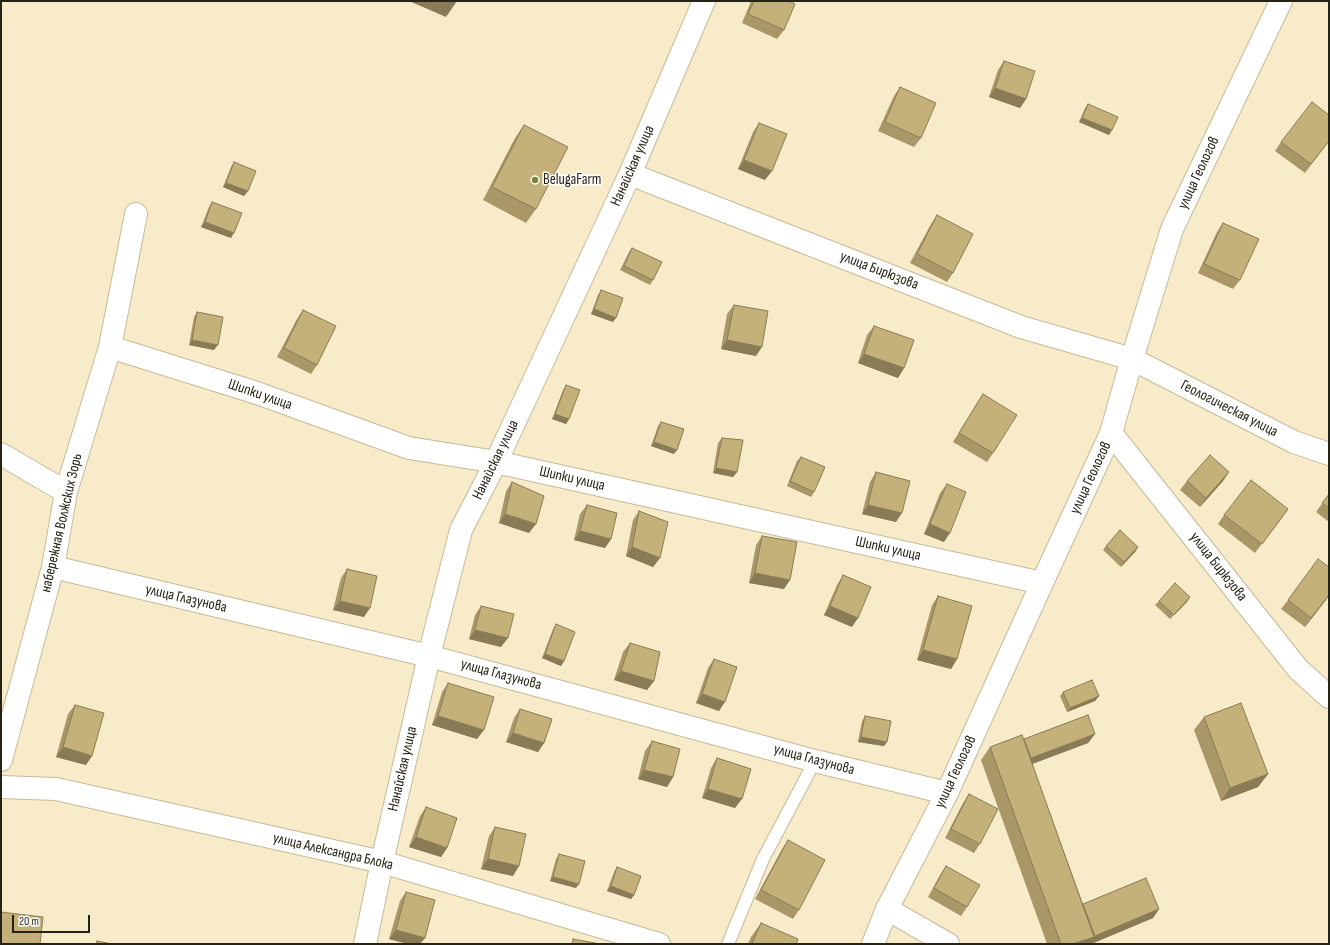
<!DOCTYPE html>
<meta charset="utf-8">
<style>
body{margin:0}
#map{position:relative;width:1330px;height:945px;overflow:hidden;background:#f7ebc9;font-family:"Sofia Sans Condensed",sans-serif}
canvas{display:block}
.frame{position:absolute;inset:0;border:2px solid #262215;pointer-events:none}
.scale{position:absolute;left:12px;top:915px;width:78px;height:18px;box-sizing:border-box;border:2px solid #262215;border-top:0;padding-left:5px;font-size:12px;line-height:14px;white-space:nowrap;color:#262215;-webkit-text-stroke:3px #fff;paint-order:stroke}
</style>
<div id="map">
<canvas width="1330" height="945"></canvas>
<div class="frame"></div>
<div class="scale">20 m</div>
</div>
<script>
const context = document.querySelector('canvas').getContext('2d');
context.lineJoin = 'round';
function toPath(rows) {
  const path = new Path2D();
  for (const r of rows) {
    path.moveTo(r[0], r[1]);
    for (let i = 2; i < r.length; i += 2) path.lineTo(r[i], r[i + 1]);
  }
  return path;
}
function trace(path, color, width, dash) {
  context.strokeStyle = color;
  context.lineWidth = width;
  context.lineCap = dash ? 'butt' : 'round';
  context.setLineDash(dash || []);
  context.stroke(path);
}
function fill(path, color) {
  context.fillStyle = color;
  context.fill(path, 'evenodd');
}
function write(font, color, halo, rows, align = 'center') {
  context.font = font + ' "Sofia Sans Condensed",sans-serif';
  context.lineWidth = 3;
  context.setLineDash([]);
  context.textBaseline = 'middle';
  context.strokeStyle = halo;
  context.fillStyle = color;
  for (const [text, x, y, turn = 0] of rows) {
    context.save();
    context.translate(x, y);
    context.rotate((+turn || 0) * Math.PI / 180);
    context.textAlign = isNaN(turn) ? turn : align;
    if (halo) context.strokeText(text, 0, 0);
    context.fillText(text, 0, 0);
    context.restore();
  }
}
const lane = toPath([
 [728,944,763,859,815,761]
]);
const street = toPath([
 [630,174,1021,327,1132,359,1294,442,1329,454],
 [110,347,257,393,409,448,496,462,1042,583],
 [1111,433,1298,669,1329,697],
 [1,454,66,492],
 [53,567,429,656,815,761,947,793],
 [1,760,53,567,66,492,110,347,136,214],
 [1,787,56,789,382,862,659,944],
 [887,909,948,944],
 [365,944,382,862,429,656,461,530,496,462,630,174,704,1]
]);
const secondary = toPath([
 [873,944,887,909,947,793,1042,583,1111,433,1132,359,1172,229,1281,1]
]);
const wall = toPath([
 [751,1,789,1,784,30,777,39,742,23],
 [1004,61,1026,99,1020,108,989,97,998,70],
 [900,87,921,138,914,147,878,131,894,96],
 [1088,104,1112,130,1109,135,1079,122,1085,108],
 [1329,115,1329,141,1305,173,1275,151,1281,142],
 [759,123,765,180,738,169,753,132],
 [524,125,536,209,526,223,483,200,515,138],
 [234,162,248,191,244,196,223,187,231,167],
 [212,202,231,238,201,227,209,207],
 [937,215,953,273,947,282,910,263,931,224],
 [1223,223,1240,280,1233,289,1198,273,1217,232],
 [632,248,653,280,650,285,620,270,629,252],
 [601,290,613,322,591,314,598,295],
 [734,305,756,356,721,349,727,314],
 [303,310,317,365,311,374,277,357,297,319],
 [197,312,214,350,189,345,194,317],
 [874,326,904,368,898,378,858,363,867,335],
 [566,385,569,419,566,424,552,419,563,390],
 [983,394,993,453,987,462,953,442,977,403],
 [661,422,674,454,651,446,658,426],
 [722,438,737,472,733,477,713,473,718,443],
 [801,457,814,492,811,497,787,486,797,461],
 [876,472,896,522,862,514,870,482],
 [1229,472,1223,481,1200,507,1180,490,1187,481],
 [512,482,529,533,499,523,506,491],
 [947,484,944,542,924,534,940,493],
 [1329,494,1329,522,1316,512],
 [587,505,611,539,605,548,574,540,580,514],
 [1288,509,1255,553,1218,524,1224,515],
 [639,511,660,558,653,567,626,556,633,520],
 [762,536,784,589,749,583,756,545],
 [1106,546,1138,547,1135,552,1121,567,1103,550],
 [347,569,364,617,333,610,341,578],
 [843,575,852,627,824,615,837,585],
 [938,596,957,659,951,669,917,660,932,605],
 [1329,596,1305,627,1281,609,1288,600],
 [1159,601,1187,602,1170,619,1155,605],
 [481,606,501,647,469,639,475,615],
 [556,624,564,661,561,666,542,658,553,629],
 [630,643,654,681,647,690,614,680,623,652],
 [714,659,719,711,696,703,708,668],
 [448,683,477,739,432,725,442,692],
 [1063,692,1099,696,1095,701,1067,712,1060,696],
 [75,705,86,765,56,757,68,714],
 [520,709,544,743,538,752,506,742,514,718],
 [865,716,884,746,858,742,862,721],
 [1204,717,1268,774,1258,787,1221,801,1194,730],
 [1095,734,1088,743,1032,764,1083,904,1159,909,1153,918,1091,944,1047,944,981,760,990,747],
 [652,741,673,777,667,787,638,779,645,751],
 [717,758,735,808,702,798,711,768],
 [969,794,980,844,974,853,945,838,963,803],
 [426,807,447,848,441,857,409,847,420,816],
 [495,827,513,876,481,869,489,836],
 [788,840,799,910,793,919,755,899,782,849],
 [559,854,576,888,550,881,556,859],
 [946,866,967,907,961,916,928,897,940,875],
 [617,867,634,895,631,899,607,891,614,872],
 [406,892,425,938,420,944,408,944,389,939,400,901],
 [761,923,796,944,748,944,751,937]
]);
const shadedWall = toPath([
 [409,1,457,1,446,17],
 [995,88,1026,99,1020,108,989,97],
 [1082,118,1112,130,1109,135,1079,122],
 [744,160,772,171,765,180,738,169],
 [226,183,248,191,244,196,223,187],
 [205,222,234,233,231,238,201,227],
 [594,309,616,318,613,322,591,314],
 [192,340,218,345,214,350,189,345],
 [727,340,762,347,756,356,721,349],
 [864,354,904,368,898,378,858,363],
 [555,414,569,419,566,424,552,419],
 [654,442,677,450,674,454,651,446],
 [716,468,737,472,733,477,713,473],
 [1229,472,1223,481,1200,507,1206,498],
 [868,505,902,513,896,522,862,514],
 [1288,509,1282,518,1255,553,1262,544],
 [505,514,536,524,529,533,499,523],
 [930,524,950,533,944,542,924,534],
 [580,531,611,539,605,548,574,540],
 [632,547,660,558,653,567,626,556],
 [1138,547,1135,552,1121,567,1124,562],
 [755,573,790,580,784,589,749,583],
 [1329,595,1329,596,1305,627,1311,618],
 [1190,597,1187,602,1170,619,1174,615],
 [340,601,370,608,364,617,333,610],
 [830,606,858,618,852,627,824,615],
 [475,630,508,638,501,647,469,639],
 [923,650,957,659,951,669,917,660],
 [545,654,564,661,561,666,542,658],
 [621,671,654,681,647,690,614,680],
 [702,694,725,702,719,711,696,703],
 [1099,696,1095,701,1067,712,1070,708],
 [438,716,484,730,477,739,432,725],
 [513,733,544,743,538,752,506,742],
 [1095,734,1088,743,1024,767,1031,758],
 [861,737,887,742,884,746,858,742],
 [63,747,92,756,86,765,56,757],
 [644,770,673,777,667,787,638,779],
 [1268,774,1258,787,1221,801,1230,788],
 [708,789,742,799,735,808,702,798],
 [416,837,447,848,441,857,409,847],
 [488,859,519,866,513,876,481,869],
 [553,877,579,884,576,888,550,881],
 [611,886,634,895,631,899,607,891],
 [1159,909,1153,918,1091,944,1089,944,1095,936],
 [396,930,425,938,420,944,408,944,389,939],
 [1094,937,1089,944,1073,944]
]);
const building = toPath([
 [754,1,789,1,795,4,784,30,748,14,754,1],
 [1004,61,1035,71,1026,99,995,88,1004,61],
 [900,87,936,103,921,138,885,122,900,87],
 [1312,102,1329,115,1329,141,1311,164,1281,142,1312,102],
 [1088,104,1118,117,1112,130,1082,118,1088,104],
 [759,123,787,134,772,171,744,160,759,123],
 [524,125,568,147,536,209,492,187,524,125],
 [234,162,256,171,248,191,226,183,234,162],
 [212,202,242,213,234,233,205,222,212,202],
 [937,215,973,234,953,273,917,254,937,215],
 [1223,223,1259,239,1240,280,1204,264,1223,223],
 [632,248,662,262,653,280,624,266,632,248],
 [601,290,623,298,616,318,594,309,601,290],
 [734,305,768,311,762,347,727,340,734,305],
 [303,310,336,326,317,365,284,348,303,310],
 [197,312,223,317,218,345,192,340,197,312],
 [874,326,914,340,904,368,864,354,874,326],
 [566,385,580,390,569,419,555,414,566,385],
 [983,394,1017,415,993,453,959,433,983,394],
 [661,422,684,429,677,450,654,442,661,422],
 [722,438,743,440,737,472,716,468,722,438],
 [1210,455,1229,472,1206,498,1187,481,1210,455],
 [801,457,825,467,814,492,790,481,801,457],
 [876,472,910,481,902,513,868,505,876,472],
 [1251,480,1288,509,1262,544,1224,515,1251,480],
 [512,482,544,496,536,524,505,514,512,482],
 [947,484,966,492,950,533,930,524,947,484],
 [1329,494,1329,508,1322,503,1329,494],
 [587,505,617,513,611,539,580,531,587,505],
 [639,511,668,522,660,558,632,547,639,511],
 [1120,530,1138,547,1124,562,1106,546,1120,530],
 [762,536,797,542,790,580,755,573,762,536],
 [1318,559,1329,567,1329,595,1311,618,1288,600,1318,559],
 [347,569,377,576,370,608,340,601,347,569],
 [843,575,871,587,858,618,830,606,843,575],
 [1175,583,1190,597,1174,615,1159,601,1175,583],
 [938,596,972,606,957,659,923,650,938,596],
 [481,606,514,614,508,638,475,630,481,606],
 [556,624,575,632,564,661,545,654,556,624],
 [630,643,660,652,654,681,621,671,630,643],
 [714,659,737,667,725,702,702,694,714,659],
 [1092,680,1099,696,1070,708,1063,692,1092,680],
 [448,683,494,697,484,730,438,716,448,683],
 [1241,703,1268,774,1230,788,1204,717,1241,703],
 [75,705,104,713,92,756,63,747,75,705],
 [520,709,552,719,544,743,513,733,520,709],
 [1088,715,1095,734,1031,758,1024,739,1088,715],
 [865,716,891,721,887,742,861,737,865,716],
 [1022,735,1094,937,1073,944,1061,944,990,747,1022,735],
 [652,741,680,749,673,777,644,770,652,741],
 [717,758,751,769,742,799,708,789,717,758],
 [969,794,998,809,980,844,951,829,969,794],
 [426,807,457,818,447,848,416,837,426,807],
 [495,827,526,834,519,866,488,859,495,827],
 [788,840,825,860,799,910,761,890,788,840],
 [559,854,585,861,579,884,553,877,559,854],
 [946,866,980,885,967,907,934,888,946,866],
 [617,867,641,876,634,895,611,886,617,867],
 [1146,878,1159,909,1095,936,1083,904,1146,878],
 [406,892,435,900,425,938,396,930,406,892],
 [1,912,43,917,40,944,1,944,1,912],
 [761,923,798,939,796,944,752,944,761,923],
 [573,939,600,944,572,944,573,939],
 [97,941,112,944,96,944,97,941]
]);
const markers = [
 [535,180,4,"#798735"]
];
const streetNames = [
 ["Нанайская улица",633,166,-66],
 ["улица Геологов",1199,173,-65],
 ["улица Бирюзова",879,271,21],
 ["Шипки улица",260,395,19],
 ["Геологическая улица",1229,409,27],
 ["Нанайская улица",496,460,-64],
 ["улица Геологов",1091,478,-65],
 ["Шипки улица",572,479,13],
 ["набережная Волжских Зорь",62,523,-77],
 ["Шипки улица",888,549,13],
 ["улица Бирюзова",1218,567,52],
 ["улица Глазунова",186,599,13],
 ["улица Глазунова",501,675,15],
 ["улица Глазунова",814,760,15],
 ["Нанайская улица",403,769,-77],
 ["улица Геологов",956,772,-65],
 ["улица Александра Блока",333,852,13]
];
const poiNames = [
 ["BelugaFarm",543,180]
];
trace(lane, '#c6ba99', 14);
trace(street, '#c6ba99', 24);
trace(secondary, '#c6ba99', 24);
trace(lane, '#fff', 12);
trace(street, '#fff', 22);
trace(secondary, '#fff', 22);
fill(wall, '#a99768');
fill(shadedWall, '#897b55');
fill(building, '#c4b079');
trace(building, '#897b55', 1);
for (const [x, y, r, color] of markers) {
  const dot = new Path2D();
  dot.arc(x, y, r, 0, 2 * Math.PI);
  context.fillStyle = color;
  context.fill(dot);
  trace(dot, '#fff', 1.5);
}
write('15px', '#262215', '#fff', streetNames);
write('15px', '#262215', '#fff', poiNames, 'left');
</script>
